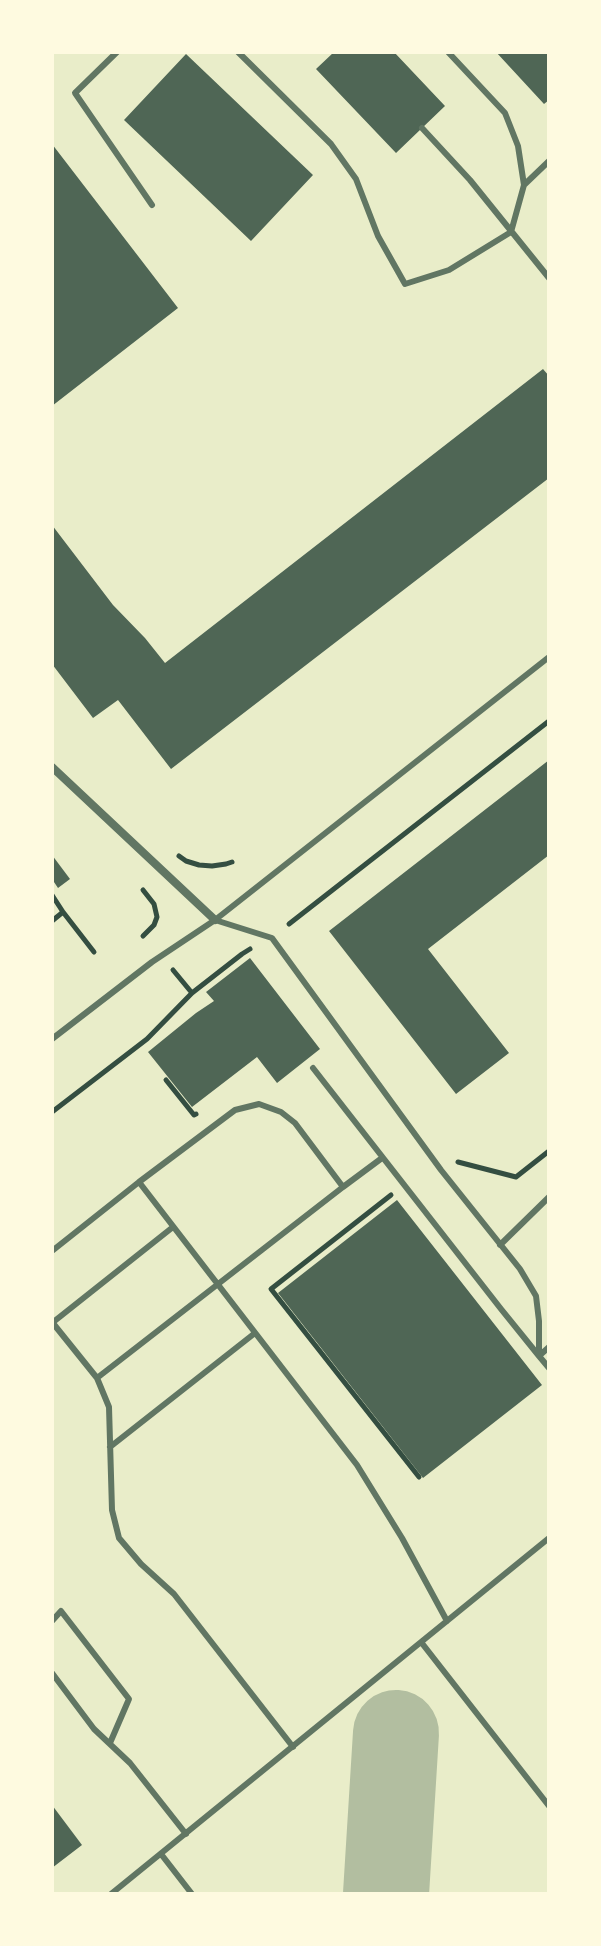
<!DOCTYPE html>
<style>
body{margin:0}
#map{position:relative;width:601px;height:1946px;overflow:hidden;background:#e9edc9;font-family:"Nunito Sans",sans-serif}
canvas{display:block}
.frame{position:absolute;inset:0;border:54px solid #fefae0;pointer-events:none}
</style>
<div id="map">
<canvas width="601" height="1946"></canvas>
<div class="frame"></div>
</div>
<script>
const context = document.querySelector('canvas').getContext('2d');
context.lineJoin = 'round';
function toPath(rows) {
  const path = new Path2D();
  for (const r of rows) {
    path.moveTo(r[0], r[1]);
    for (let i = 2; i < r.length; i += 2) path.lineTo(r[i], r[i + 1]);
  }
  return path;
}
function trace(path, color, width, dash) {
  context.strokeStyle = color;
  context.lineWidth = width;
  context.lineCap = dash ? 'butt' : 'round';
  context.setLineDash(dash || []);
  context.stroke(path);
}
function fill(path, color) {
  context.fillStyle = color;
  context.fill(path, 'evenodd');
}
const taxiway = toPath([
 [386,1894,396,1733]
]);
const building = toPath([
 [334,52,394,52,445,106,396,153,316,69],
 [496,52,549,52,549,100,544,104],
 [186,54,313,175,251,241,124,120],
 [52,144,178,308,52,406],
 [543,369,549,376,549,478,171,769,118,700,93,718,52,664,52,525,113,605,145,638,165,663],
 [549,760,549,855,428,949,509,1053,456,1094,329,931],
 [52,855,70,879,58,888,52,879],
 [250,958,320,1049,277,1083,257,1057,192,1107,148,1052,196,1013,214,1001,206,992],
 [397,1200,542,1385,423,1478,278,1293],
 [52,1805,82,1845,52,1868]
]);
const path = toPath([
 [179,856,186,861,199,865,212,866,226,864,232,862],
 [143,890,154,904,157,917,154,925,143,936],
 [52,895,63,912,52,921],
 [63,912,94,952],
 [289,924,549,721],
 [173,970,192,993,242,954,250,949],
 [166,1080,194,1115,196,1114],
 [52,1112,147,1039,192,993],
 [458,1162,516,1177,549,1151],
 [391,1195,271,1289,419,1477]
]);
const service = toPath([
 [117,52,75,93,152,205],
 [238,52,331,144,356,179,378,236,405,284,449,270,511,232,524,185,549,161],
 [448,52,505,113,518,146,524,185],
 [422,128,470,180,549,278],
 [215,920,272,938,441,1170,520,1269,536,1296,539,1321,539,1356,549,1368],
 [52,1039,152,962,215,920,549,657],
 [313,1068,501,1309,539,1356,549,1347],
 [343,1187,382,1158],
 [500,1245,549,1197],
 [52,1251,139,1182,357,1465,402,1538,447,1621],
 [52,1322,97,1378,109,1407,112,1510,119,1538,141,1564,174,1594,293,1747],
 [52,1323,173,1227],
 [97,1378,343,1187,295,1123,281,1112,259,1104,235,1110,139,1182],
 [110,1447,255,1333],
 [52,1621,61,1611,129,1699,110,1743],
 [421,1642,549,1806],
 [52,1673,94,1729,130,1763,186,1834],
 [161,1854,192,1894],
 [111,1894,549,1538]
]);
const minor = toPath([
 [52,767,215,920]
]);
trace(taxiway, '#b2bea0', 86);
fill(building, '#4f6655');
trace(path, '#344e41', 5);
trace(service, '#617663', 6);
trace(minor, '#617663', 8);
</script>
